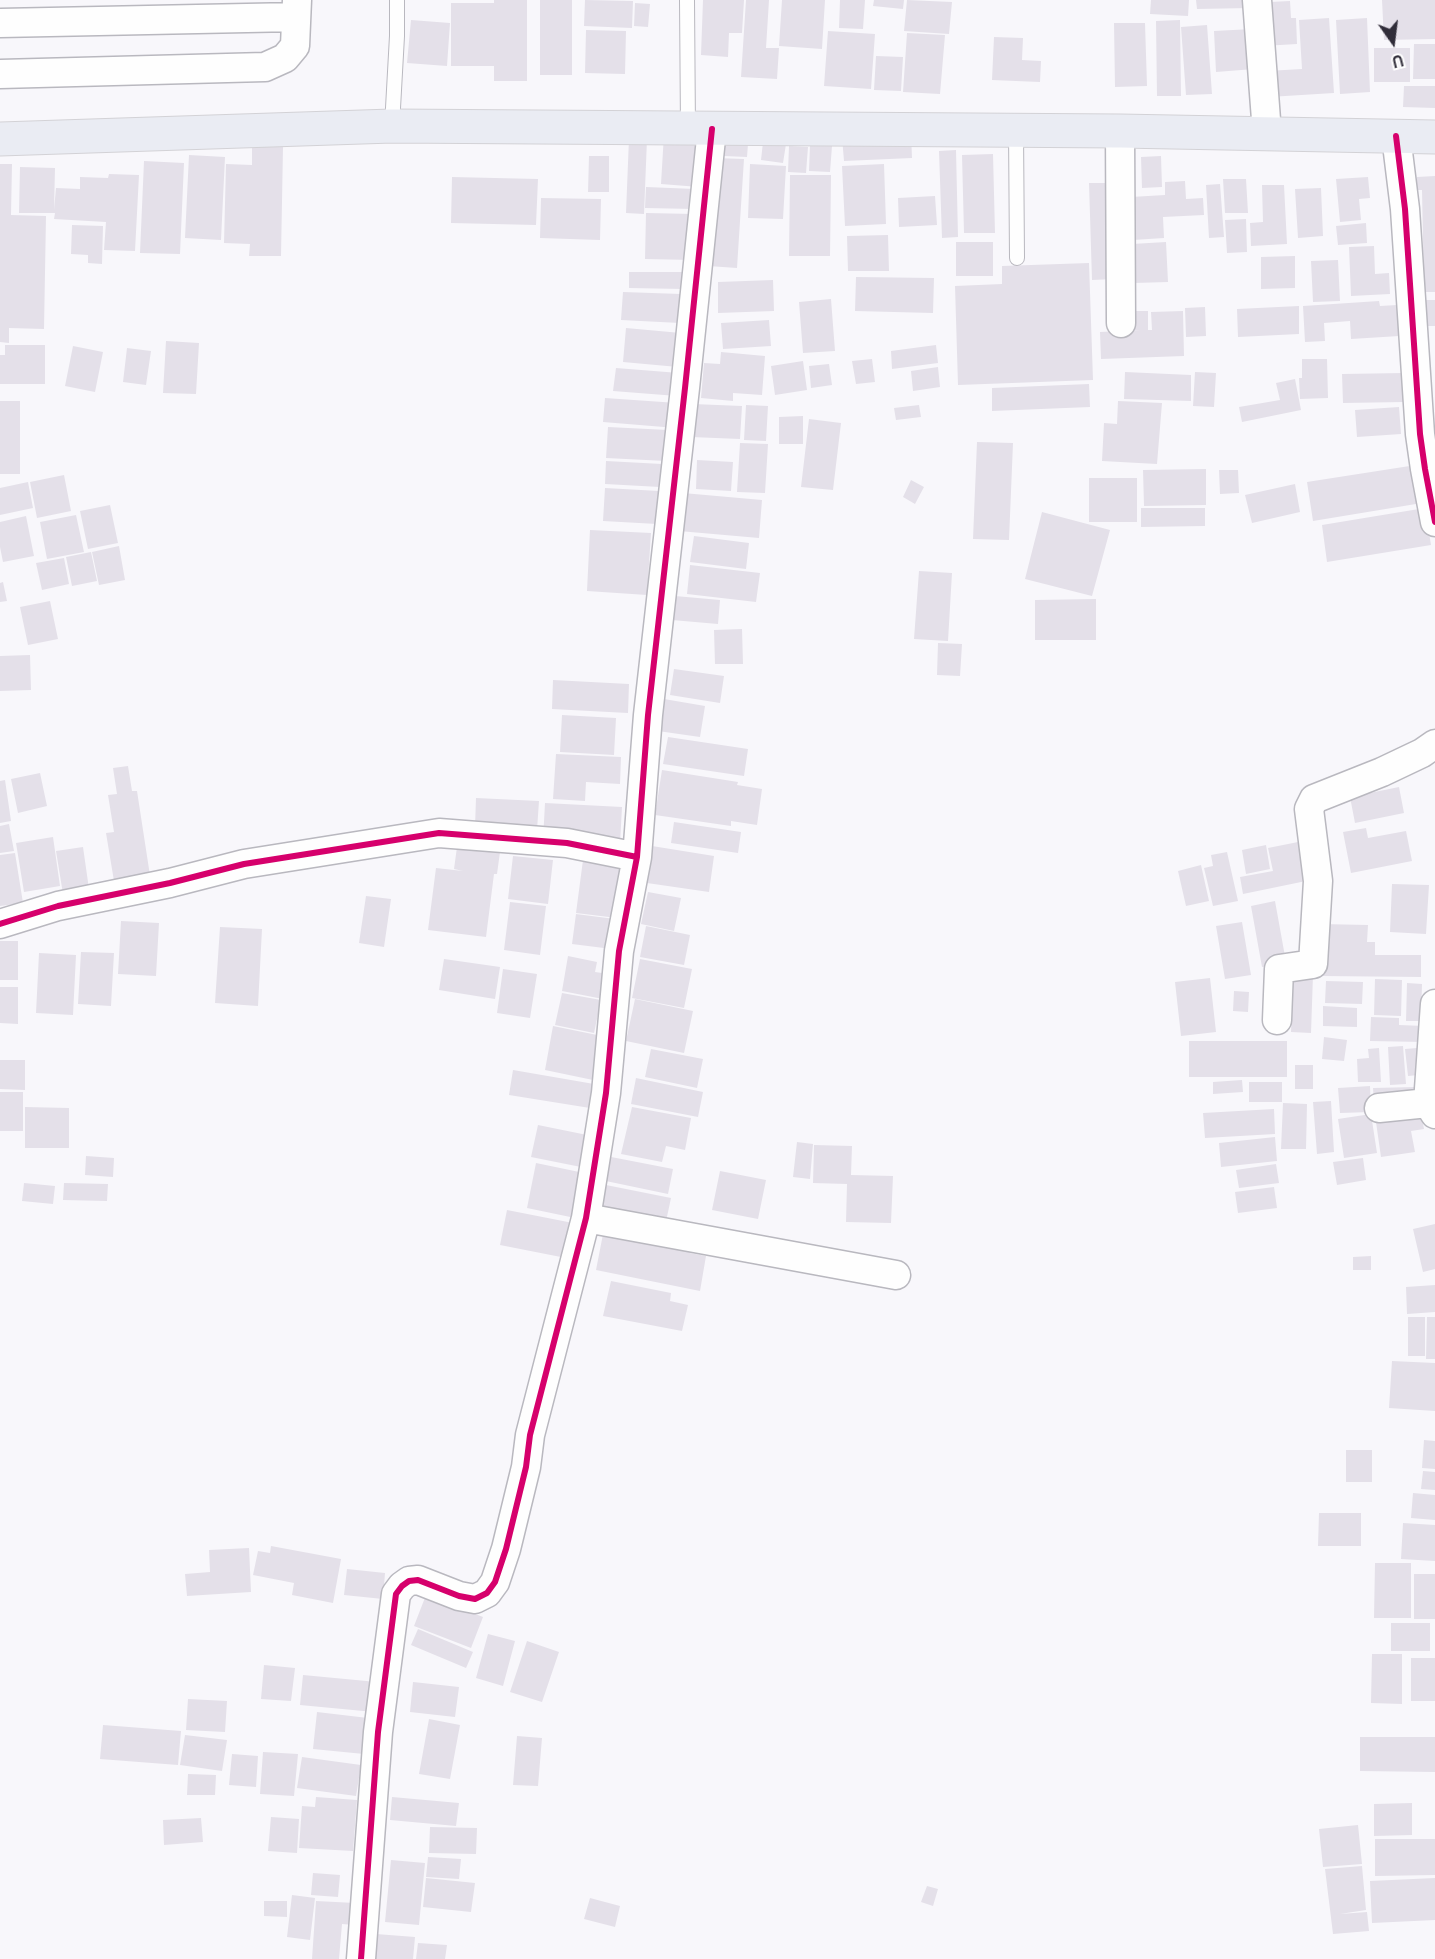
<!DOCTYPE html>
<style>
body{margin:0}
#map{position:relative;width:1435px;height:1959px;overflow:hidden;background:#f8f7fb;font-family:Overpass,sans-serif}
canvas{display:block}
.north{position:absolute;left:1363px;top:12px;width:60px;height:60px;-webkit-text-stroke:4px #fff;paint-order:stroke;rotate:166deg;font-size:16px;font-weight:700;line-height:24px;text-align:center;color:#302d39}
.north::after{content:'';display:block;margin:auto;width:21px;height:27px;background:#302d39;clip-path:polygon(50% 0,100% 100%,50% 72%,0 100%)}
</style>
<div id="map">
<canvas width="1435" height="1959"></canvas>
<div class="north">U</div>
</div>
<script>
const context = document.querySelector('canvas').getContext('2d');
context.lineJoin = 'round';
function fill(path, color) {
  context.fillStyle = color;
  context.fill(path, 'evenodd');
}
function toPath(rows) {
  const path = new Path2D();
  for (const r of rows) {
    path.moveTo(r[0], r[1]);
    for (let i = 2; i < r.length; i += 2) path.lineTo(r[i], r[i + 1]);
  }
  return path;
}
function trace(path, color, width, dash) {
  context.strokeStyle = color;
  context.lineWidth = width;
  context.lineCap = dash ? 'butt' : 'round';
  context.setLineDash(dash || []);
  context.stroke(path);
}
const building = toPath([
 [494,0,527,0,527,81,494,81,494,66,451,66,451,3,494,3],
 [540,0,572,0,572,75,540,75],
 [585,0,633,1,632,28,584,26],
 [703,0,744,0,742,33,729,33,728,57,701,55],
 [746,0,769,0,766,48,779,48,777,79,741,77],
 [782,0,825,0,822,49,779,46],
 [840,0,865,0,863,29,839,28],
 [874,0,904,0,903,9,873,6],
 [907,0,952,2,949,34,904,31],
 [1151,0,1189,0,1188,16,1150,14],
 [1196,0,1250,0,1250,8,1197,9],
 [1382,0,1435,0,1435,39,1384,40],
 [1290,1,1291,18,1296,18,1297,44,1263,46,1270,2],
 [635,3,650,4,648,27,634,26],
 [1329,18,1334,93,1269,97,1267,71,1302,69,1299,20],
 [1367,18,1370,92,1340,94,1336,20],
 [411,20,450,23,447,66,407,63],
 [1180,20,1181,96,1157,96,1156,21],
 [1114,23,1145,23,1147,86,1115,87],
 [1207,25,1212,94,1186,95,1181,27],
 [1252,29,1254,69,1216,72,1214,31],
 [586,30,626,31,625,74,585,73],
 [828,31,875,34,871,89,824,86],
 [907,33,945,35,940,94,903,92],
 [994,37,1023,38,1022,60,1041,61,1040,82,992,80],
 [1414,44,1435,44,1435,79,1413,79],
 [1374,48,1410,48,1410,82,1374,82],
 [876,56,903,57,901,91,874,90],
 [1404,86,1435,86,1435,108,1403,107],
 [726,130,749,131,747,157,724,156],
 [911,133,912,158,844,161,842,137],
 [664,134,702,136,699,187,661,184],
 [629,138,647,139,644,214,626,213],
 [763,142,786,144,783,163,761,160],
 [810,145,832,146,830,172,809,171],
 [252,146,283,147,281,256,249,256,250,244,224,243,226,164,252,165],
 [789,146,808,147,806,173,788,172],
 [956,150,958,237,942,238,939,151],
 [993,154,995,233,964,233,962,155],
 [189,155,225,157,221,240,185,238],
 [589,156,609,156,609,192,588,192],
 [1161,156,1162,187,1142,188,1141,157],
 [715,158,744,159,737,268,708,266],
 [144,161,184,163,180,254,140,253],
 [0,164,12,164,11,215,46,216,44,329,9,328,9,343,0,342],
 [750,164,786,166,783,219,748,218],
 [884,164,886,224,845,226,842,166],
 [20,167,55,168,54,210,56,188,80,189,80,177,108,178,109,174,139,175,135,251,104,250,106,222,54,219,55,213,19,213],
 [790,175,831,175,830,256,789,256],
 [1435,176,1435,292,1424,292,1422,190,1417,190,1417,177],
 [452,177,538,179,536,225,451,223],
 [1368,177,1370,198,1359,199,1361,220,1340,222,1336,179],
 [1223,179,1246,179,1248,213,1225,213],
 [1185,181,1186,199,1203,198,1204,215,1163,217,1164,238,1133,240,1131,197,1165,195,1165,182],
 [1089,183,1112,183,1115,279,1092,280],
 [1220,184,1224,237,1209,238,1206,185],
 [1262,185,1284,185,1287,244,1251,246,1250,223,1263,222],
 [646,187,695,189,694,209,645,208],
 [1321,188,1323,236,1298,238,1295,189],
 [935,196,937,225,899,227,898,198],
 [541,198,601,199,600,240,540,238],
 [646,213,694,214,693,260,645,259],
 [1246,219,1247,252,1227,253,1225,220],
 [1366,223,1367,243,1338,245,1336,226],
 [72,225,103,226,102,264,88,263,88,255,71,254],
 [888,235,889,271,848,271,847,236],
 [956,242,993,242,993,276,956,276],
 [1166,242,1168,282,1134,283,1132,244],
 [1374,246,1375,274,1389,273,1390,294,1351,296,1349,247],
 [1295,256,1295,288,1261,289,1261,257],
 [1338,260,1340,301,1313,302,1311,261],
 [1089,263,1093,380,958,385,955,286,1002,284,1002,266],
 [629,272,683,272,683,289,629,288],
 [856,277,934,278,933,313,855,311],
 [773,280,774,311,718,313,718,282],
 [623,292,681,294,680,323,621,320],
 [831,299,835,351,803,353,799,302],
 [1421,300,1435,300,1435,326,1421,326],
 [1379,301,1380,306,1397,305,1399,336,1351,339,1350,321,1324,323,1325,341,1305,342,1303,306],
 [1299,306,1299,334,1238,337,1237,309],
 [1205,307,1206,336,1186,337,1185,308],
 [1130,311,1148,311,1148,330,1152,330,1151,312,1183,311,1184,356,1101,359,1100,332,1140,330,1130,330],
 [769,320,771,346,723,349,721,323],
 [626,328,681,333,678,367,623,362],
 [166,341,199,343,196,394,163,393],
 [5,345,45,345,45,384,0,384,0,355,5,355],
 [936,345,938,363,892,369,891,351],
 [73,346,103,352,95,392,65,386],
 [127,348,151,351,146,385,123,382],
 [721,352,765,356,762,395,733,393,733,401,701,398,704,363,720,364],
 [872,359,875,382,856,384,852,361],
 [1302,359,1327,359,1328,398,1300,399,1299,378,1302,378],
 [803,361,807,390,775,395,771,366],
 [829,364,832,385,811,388,809,366],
 [938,367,940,387,913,391,911,371],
 [616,368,679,373,677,396,613,391],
 [1125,372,1191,375,1191,401,1124,399],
 [1195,372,1216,373,1214,407,1193,406],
 [1404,373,1404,402,1343,403,1342,374],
 [1295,379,1301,410,1242,422,1239,407,1280,400,1276,383],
 [1089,384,1090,407,992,411,992,388],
 [605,398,677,403,676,428,603,422],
 [0,401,20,401,20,474,0,474],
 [1118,401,1162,403,1157,464,1102,461,1104,423,1117,424],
 [693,404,742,406,740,439,691,437],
 [746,405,768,406,766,441,744,440],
 [919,405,921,417,896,420,894,408],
 [1399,407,1401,434,1357,437,1355,410],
 [803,416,803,444,779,444,779,417],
 [809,419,841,423,833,490,801,487],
 [608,427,668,430,666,461,606,458],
 [977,442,1013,443,1009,540,973,539],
 [740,443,768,444,765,493,737,492],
 [697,460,733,462,731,491,696,489],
 [606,461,662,464,660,487,605,484],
 [1416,465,1422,503,1313,521,1307,482],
 [1206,469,1206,505,1144,506,1143,470],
 [1219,470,1238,470,1239,493,1220,494],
 [64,475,71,511,37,518,30,482],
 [1089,478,1137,478,1137,522,1089,522],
 [911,480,924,487,915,504,903,497],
 [28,482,33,508,0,515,0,488],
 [1295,484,1300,512,1252,523,1245,495],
 [605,488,659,491,657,524,603,521],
 [683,493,762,500,759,538,679,531],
 [110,505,118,543,88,549,80,511],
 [1141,508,1205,508,1205,526,1141,527],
 [1425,508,1431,545,1327,562,1322,525],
 [1042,512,1110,530,1092,596,1025,579],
 [76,515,84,552,47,559,40,522],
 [26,516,34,556,3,562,0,547,0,522],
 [590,530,651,533,647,595,587,591],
 [694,536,749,543,746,569,690,562],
 [119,546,125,580,99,585,92,552],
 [91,552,97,581,72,586,66,557],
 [64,558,69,584,42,590,36,563],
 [690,565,760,573,756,602,687,594],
 [919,571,952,573,948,641,914,639],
 [3,582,7,601,0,602,0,583],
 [675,596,720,600,718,624,672,620],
 [1096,599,1096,640,1035,640,1035,600],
 [50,601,58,639,28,645,20,607],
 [742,629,743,664,715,664,714,630],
 [938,643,962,644,960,676,937,675],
 [30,655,31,690,0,691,0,656],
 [674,669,724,676,720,703,670,695],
 [553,680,629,684,628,713,552,709],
 [664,699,705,706,700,737,658,731],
 [562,715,616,718,614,755,560,752],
 [668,737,748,749,744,776,663,764],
 [556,754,621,757,620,784,586,782,585,801,553,799],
 [128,766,132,791,137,791,151,882,115,887,106,833,114,832,108,795,117,794,113,768],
 [662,770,738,782,737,785,762,789,757,825,731,821,731,826,655,815],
 [40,773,47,806,18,813,11,779],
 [5,780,11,821,0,823,0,781],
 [1399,787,1404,813,1355,823,1350,797],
 [476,798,539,801,537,830,475,827],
 [545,803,622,807,620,844,543,840],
 [674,822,741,832,738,853,671,843],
 [9,824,14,851,0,853,0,826],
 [1366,828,1368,838,1406,831,1412,861,1351,873,1343,832],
 [53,837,60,886,24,892,16,843],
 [1298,842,1306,881,1243,894,1240,877,1273,871,1268,848],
 [1266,845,1270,869,1246,874,1242,850],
 [652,846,714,856,709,892,647,883],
 [83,847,89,889,63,894,56,851],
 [457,847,500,852,497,874,494,874,486,937,428,930,436,868,463,871,454,869],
 [1227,852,1238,901,1213,906,1204,868,1213,866,1211,855],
 [15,853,23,903,0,906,0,855],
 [513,856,553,860,548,904,508,899],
 [583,860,624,865,617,918,576,913],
 [1201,865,1209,901,1186,906,1178,871],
 [1392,884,1429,885,1426,934,1390,932],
 [648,892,681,898,674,931,641,924],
 [366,896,391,899,384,947,359,943],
 [1275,901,1286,962,1262,967,1251,906],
 [510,902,546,906,540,955,504,950],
 [576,914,615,919,612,949,572,944],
 [121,921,159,923,156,976,118,974],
 [1242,922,1251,975,1225,979,1216,926],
 [1320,924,1368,925,1367,942,1375,942,1375,955,1421,955,1421,977,1322,976,1322,942],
 [646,926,690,935,684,965,640,957],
 [220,927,262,929,258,1006,215,1003],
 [0,941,18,941,18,980,0,980],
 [81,952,114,953,111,1006,78,1004],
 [39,953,76,955,73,1015,36,1013],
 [568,956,597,962,595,972,609,974,603,999,562,991],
 [444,959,500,967,495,999,439,990],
 [640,959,692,969,684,1008,632,998],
 [503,969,537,974,530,1018,497,1013],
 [1293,974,1313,975,1311,1033,1291,1032],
 [1210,978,1216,1032,1181,1036,1175,982],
 [1375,979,1402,980,1401,1016,1374,1015],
 [1326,981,1363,982,1362,1004,1325,1003],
 [1407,983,1422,984,1421,1021,1406,1021],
 [0,987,18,987,18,1024,0,1023],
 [1234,991,1249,992,1248,1012,1233,1011],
 [562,993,601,1000,594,1033,555,1025],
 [635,999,693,1011,684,1053,626,1041],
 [1323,1006,1357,1008,1357,1027,1323,1026],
 [1371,1017,1399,1018,1399,1025,1424,1026,1423,1042,1370,1041],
 [553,1026,602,1036,593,1080,545,1070],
 [1324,1037,1347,1040,1344,1061,1322,1059],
 [1189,1041,1287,1041,1287,1077,1189,1077],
 [1403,1046,1406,1084,1390,1085,1388,1047],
 [1379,1048,1381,1082,1358,1082,1357,1059,1369,1058,1368,1049],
 [1417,1048,1419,1075,1408,1076,1405,1049],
 [651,1049,703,1059,697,1088,645,1077],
 [0,1060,25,1060,25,1090,0,1089],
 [1295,1065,1313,1065,1313,1089,1295,1089],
 [513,1070,594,1084,590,1108,509,1095],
 [636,1078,703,1092,698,1117,631,1104],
 [1242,1080,1243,1092,1213,1094,1213,1082],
 [1249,1082,1282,1082,1282,1102,1249,1102],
 [1370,1086,1371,1112,1340,1113,1338,1088],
 [1415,1087,1415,1100,1374,1102,1373,1088],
 [0,1092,23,1092,23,1131,0,1131],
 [1331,1101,1334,1152,1317,1154,1313,1102],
 [1283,1103,1307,1104,1306,1149,1281,1149],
 [25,1107,69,1108,69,1148,25,1148],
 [632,1107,691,1118,685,1150,666,1146,662,1162,621,1154],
 [1420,1107,1424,1129,1411,1131,1415,1152,1381,1157,1375,1115],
 [1274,1109,1275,1134,1205,1138,1203,1113],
 [1371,1114,1377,1153,1344,1158,1338,1119],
 [538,1125,592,1136,586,1168,531,1157],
 [1275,1137,1277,1161,1221,1167,1219,1143],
 [797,1142,813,1144,810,1179,793,1177],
 [814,1145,852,1146,851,1175,893,1176,891,1223,846,1222,847,1184,813,1183],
 [86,1156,114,1158,113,1177,85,1175],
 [606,1156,673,1169,668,1194,601,1180],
 [1363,1158,1366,1180,1337,1185,1333,1162],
 [536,1163,589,1174,580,1219,527,1208],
 [1276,1164,1279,1183,1239,1188,1236,1170],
 [720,1171,766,1180,758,1219,712,1210],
 [24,1183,55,1186,53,1204,22,1201],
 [64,1183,108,1184,107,1201,63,1200],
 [601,1184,671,1198,665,1226,595,1212],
 [1274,1187,1277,1208,1238,1213,1235,1192],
 [507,1210,573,1223,566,1258,500,1245],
 [1435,1224,1435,1269,1423,1272,1413,1229],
 [604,1229,691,1244,690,1253,706,1256,700,1291,596,1270],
 [1371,1256,1371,1270,1353,1270,1353,1257],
 [611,1281,671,1293,670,1301,688,1305,682,1331,603,1316],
 [1435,1285,1435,1312,1407,1314,1406,1287],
 [1408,1317,1425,1317,1425,1356,1408,1356],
 [1427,1317,1435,1317,1435,1359,1426,1359],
 [1392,1361,1435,1363,1435,1411,1389,1408],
 [1424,1440,1435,1441,1435,1469,1422,1468],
 [1346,1450,1372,1450,1372,1482,1346,1482],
 [1423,1471,1435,1472,1435,1490,1421,1489],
 [1413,1493,1435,1495,1435,1520,1411,1518],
 [1319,1513,1361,1513,1361,1546,1318,1546],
 [1403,1523,1435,1525,1435,1561,1401,1559],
 [271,1546,341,1559,333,1603,292,1595,294,1583,253,1575,258,1551,270,1553],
 [249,1548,251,1592,187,1596,185,1574,210,1572,209,1550],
 [1375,1563,1411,1563,1411,1618,1374,1618],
 [347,1569,385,1573,383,1599,344,1595],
 [1414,1574,1435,1574,1435,1619,1414,1619],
 [426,1595,483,1617,471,1648,414,1626],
 [1391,1623,1430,1623,1430,1651,1391,1651],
 [418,1629,473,1652,466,1668,411,1645],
 [488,1634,515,1641,503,1686,476,1678],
 [527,1641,559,1652,542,1702,510,1692],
 [1372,1654,1402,1654,1402,1704,1371,1703],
 [1411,1658,1435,1658,1435,1701,1411,1701],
 [264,1665,295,1668,291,1701,261,1699],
 [303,1675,377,1682,374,1712,300,1705],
 [413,1682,459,1687,455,1717,410,1712],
 [188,1699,227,1701,225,1732,186,1730],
 [317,1712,368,1718,364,1754,313,1749],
 [429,1719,460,1725,450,1779,419,1774],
 [103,1725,181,1731,178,1765,100,1759],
 [185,1735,227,1740,222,1771,180,1765],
 [517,1736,542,1738,538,1786,513,1785],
 [1360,1737,1435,1737,1435,1772,1360,1771],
 [263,1752,298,1754,294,1796,260,1794],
 [232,1754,258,1756,256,1787,229,1785],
 [302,1757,361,1765,356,1796,297,1788],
 [188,1774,216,1775,215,1795,187,1795],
 [316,1797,357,1800,353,1851,299,1848,302,1806,315,1807],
 [392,1797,459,1803,456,1826,390,1820],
 [1412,1803,1412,1835,1374,1836,1374,1804],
 [271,1817,299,1819,297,1853,268,1851],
 [201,1818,203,1842,164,1845,163,1820],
 [1358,1825,1362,1864,1323,1867,1319,1829],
 [430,1827,477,1828,476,1854,429,1853],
 [1375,1839,1435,1839,1435,1875,1375,1876],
 [428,1857,461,1859,459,1879,426,1877],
 [391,1860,425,1863,419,1925,385,1922],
 [1362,1866,1366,1910,1340,1914,1367,1912,1369,1931,1333,1934,1325,1869],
 [313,1873,340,1875,338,1897,311,1895],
 [426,1878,475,1883,471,1912,423,1907],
 [1435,1878,1435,1920,1372,1923,1370,1881],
 [927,1886,938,1889,933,1906,921,1902],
 [292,1895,315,1898,310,1940,287,1937],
 [590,1898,620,1906,615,1927,584,1919],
 [264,1901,287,1901,287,1917,264,1916],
 [316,1901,355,1903,354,1925,342,1924,339,1959,312,1959],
 [376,1934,415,1937,413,1959,374,1959],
 [418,1943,447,1945,445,1959,416,1959]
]);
const service = toPath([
 [687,0,688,129],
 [392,126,397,36,397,0],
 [1016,131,1017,258]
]);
const minor = toPath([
 [1257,0,1267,133],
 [0,23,296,17],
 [0,74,265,67,285,58,295,46,297,0],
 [1120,131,1121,323],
 [1396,136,1405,209,1420,434,1425,469,1435,522],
 [0,924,58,906,170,883,244,864,439,833,567,843,637,857],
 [1435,1004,1428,1103,1435,1114],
 [1277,1020,1279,969,1313,964,1318,881,1309,809,1314,799,1382,772,1422,753,1435,744],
 [1379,1108,1428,1103],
 [586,1218,896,1275],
 [361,1959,378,1732,396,1594,402,1586,409,1581,418,1580,459,1596,475,1599,487,1593,495,1582,506,1549,526,1467,530,1435,586,1218,606,1093,619,951,637,857,648,715,685,388,712,129]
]);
const primary = toPath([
 [0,139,392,126,1120,131,1435,137]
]);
const cycleway = toPath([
 [1396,136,1405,209,1420,434,1425,469,1435,522],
 [0,924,58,906,170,883,244,864,439,833,567,843,637,857],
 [361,1959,378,1732,396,1594,402,1586,409,1581,418,1580,459,1596,475,1599,487,1593,495,1582,506,1549,526,1467,530,1435,586,1218,606,1093,619,951,637,857,648,715,685,388,712,129]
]);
fill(building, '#e4e0e9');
trace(service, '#b9b8bf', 16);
trace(minor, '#b9b8bf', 31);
trace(primary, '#d3d2d6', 35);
trace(service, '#fefefe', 14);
trace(minor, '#fefefe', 28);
trace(primary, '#eaecf3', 33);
trace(cycleway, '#d6006c', 6);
</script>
